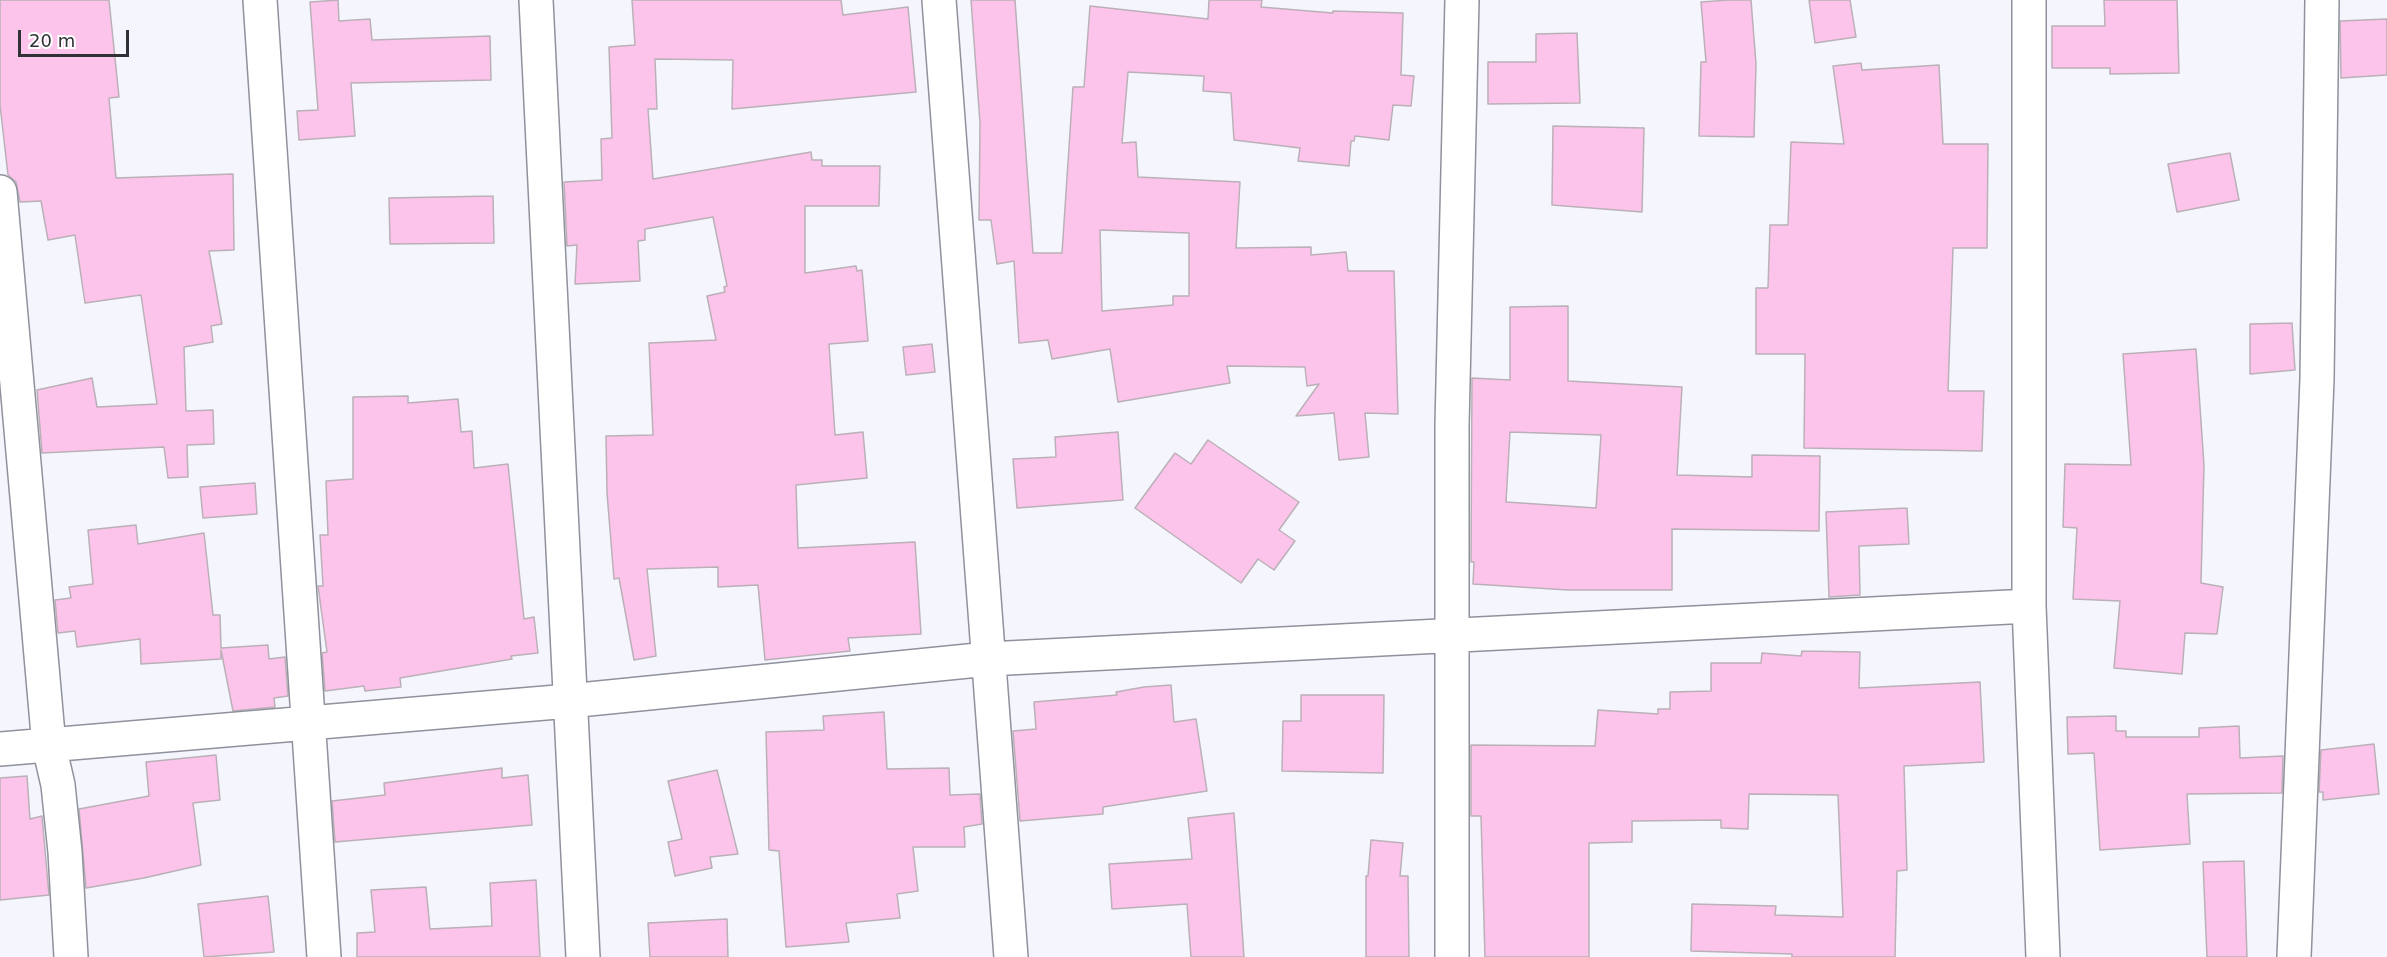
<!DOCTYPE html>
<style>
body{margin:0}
#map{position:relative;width:2387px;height:957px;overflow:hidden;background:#f5f6fd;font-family:"DejaVu Sans",sans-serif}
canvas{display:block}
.scale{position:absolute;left:18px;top:30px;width:111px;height:27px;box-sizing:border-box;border:3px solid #313236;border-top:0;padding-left:8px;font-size:18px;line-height:21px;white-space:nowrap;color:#313236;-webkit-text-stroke:4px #fff;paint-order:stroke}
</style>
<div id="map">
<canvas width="2387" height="957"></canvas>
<div class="scale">20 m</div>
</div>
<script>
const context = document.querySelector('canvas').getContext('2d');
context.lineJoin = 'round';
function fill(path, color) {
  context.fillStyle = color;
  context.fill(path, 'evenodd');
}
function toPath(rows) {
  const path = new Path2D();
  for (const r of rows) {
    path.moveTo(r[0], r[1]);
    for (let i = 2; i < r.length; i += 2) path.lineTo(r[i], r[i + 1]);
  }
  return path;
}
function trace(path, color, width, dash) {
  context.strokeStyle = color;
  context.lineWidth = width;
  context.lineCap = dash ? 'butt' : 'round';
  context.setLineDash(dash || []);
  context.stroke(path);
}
const building = toPath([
 [0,0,109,0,119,97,109,98,116,178,233,174,234,250,209,251,222,324,211,326,213,342,184,347,186,411,213,410,214,444,187,445,188,477,168,478,164,447,42,453,37,390,92,378,97,407,157,404,141,295,85,303,75,235,48,240,41,201,20,202,16,182,8,175,0,105,0,0],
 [338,0,339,21,370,19,372,40,490,36,491,80,351,83,355,136,299,140,297,111,318,110,310,2,338,0],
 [632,0,841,0,843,15,908,7,916,92,732,109,733,60,655,59,657,109,648,109,653,179,811,152,812,160,822,160,822,166,880,166,879,206,805,206,805,273,856,266,857,271,862,270,868,341,829,344,835,435,863,432,867,478,796,485,798,548,915,542,921,634,848,638,850,651,765,660,758,585,718,587,718,567,647,569,656,656,634,660,619,578,614,579,607,493,606,436,653,435,649,343,716,340,707,296,725,292,724,287,727,286,713,217,645,229,645,240,638,241,640,281,575,284,577,245,567,246,564,182,602,180,601,139,612,138,609,47,635,45,632,0],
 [971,0,1015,0,1033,253,1062,253,1073,87,1084,87,1090,6,1208,19,1209,0,1262,0,1261,7,1333,13,1333,11,1403,13,1401,75,1414,76,1411,106,1393,105,1389,140,1355,136,1354,141,1351,141,1349,166,1298,161,1300,148,1234,140,1231,93,1203,91,1204,76,1128,72,1122,143,1136,142,1138,177,1240,182,1236,248,1311,247,1311,255,1346,252,1348,271,1394,271,1398,414,1365,413,1369,457,1339,460,1334,413,1296,416,1319,384,1307,386,1305,367,1227,366,1230,383,1118,402,1110,349,1052,359,1048,340,1019,343,1014,261,997,264,991,220,979,220,980,123,971,0],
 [1100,230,1189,233,1189,296,1173,296,1173,305,1102,311,1100,230],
 [1729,0,1751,0,1756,64,1754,137,1699,136,1701,62,1706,62,1701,2,1729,0],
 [1809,0,1850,0,1856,37,1815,43,1809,0],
 [2104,0,2177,0,2179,73,2110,74,2110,68,2052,68,2052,26,2105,26,2104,0],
 [2387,19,2387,75,2341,78,2340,21,2387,19],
 [1577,33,1580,103,1488,104,1488,62,1536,62,1536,34,1577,33],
 [1861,63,1862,70,1939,65,1943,144,1988,144,1987,248,1953,248,1948,391,1984,391,1982,451,1804,448,1805,354,1756,354,1756,288,1768,288,1770,225,1788,225,1791,142,1844,144,1833,66,1861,63],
 [1553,126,1644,128,1642,212,1552,205,1553,126],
 [2230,153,2239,200,2177,212,2168,164,2230,153],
 [493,196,494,243,390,244,389,198,493,196],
 [1568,306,1568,381,1682,387,1677,475,1752,477,1752,455,1820,456,1819,531,1672,529,1672,590,1568,590,1473,584,1474,562,1471,562,1472,378,1510,380,1510,307,1568,306],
 [1510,432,1601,435,1596,508,1506,502,1510,432],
 [2292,323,2295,370,2250,374,2250,324,2292,323],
 [932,344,935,372,906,375,903,347,932,344],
 [2196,349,2204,465,2201,583,2223,587,2217,634,2185,633,2182,674,2114,668,2120,601,2073,599,2077,528,2063,527,2065,464,2131,465,2123,354,2196,349],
 [408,396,408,403,458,399,461,432,472,431,474,468,508,464,524,619,534,617,538,653,511,656,512,659,400,678,401,687,365,691,364,686,325,691,322,653,327,652,318,586,323,586,320,535,328,535,326,481,353,479,353,397,408,396],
 [1118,432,1123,500,1017,508,1013,459,1056,457,1055,437,1118,432],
 [1208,440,1299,502,1279,530,1295,541,1274,570,1258,559,1241,583,1135,508,1175,453,1191,464,1208,440],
 [255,483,257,514,203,518,200,487,255,483],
 [1907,508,1909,544,1859,546,1860,595,1829,597,1826,512,1907,508],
 [136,525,138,544,204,533,213,615,220,615,221,648,268,645,269,659,285,657,288,696,274,698,275,707,233,711,221,650,221,659,141,664,140,639,77,647,75,631,58,633,55,600,71,598,69,587,93,584,88,530,136,525],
 [1802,651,1860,652,1859,688,1980,682,1984,762,1904,766,1907,870,1897,871,1895,957,1792,957,1792,954,1691,951,1692,904,1776,906,1775,915,1843,917,1838,795,1749,794,1748,829,1721,828,1721,820,1632,821,1632,842,1589,843,1589,957,1485,957,1481,816,1471,816,1471,745,1595,746,1598,710,1658,714,1658,709,1670,709,1670,692,1711,691,1711,663,1761,663,1762,653,1801,656,1802,651],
 [1171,685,1174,722,1196,719,1207,791,1103,807,1103,814,1020,821,1013,731,1036,729,1034,702,1117,695,1116,692,1144,687,1171,685],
 [1301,695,1384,695,1383,773,1282,771,1283,721,1301,721,1301,695],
 [884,712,887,769,949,768,950,795,980,794,982,824,964,827,965,847,913,847,918,891,897,894,900,918,846,923,849,942,786,947,779,851,769,850,766,732,824,730,823,716,884,712],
 [2116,716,2116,731,2126,731,2126,737,2199,737,2199,728,2239,726,2240,758,2283,756,2282,793,2187,794,2190,844,2100,850,2094,753,2068,754,2067,717,2116,716],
 [2374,744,2379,794,2323,800,2323,792,2319,792,2321,750,2374,744],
 [216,755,220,800,193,803,201,865,144,878,86,888,79,809,149,796,146,762,216,755],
 [502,768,502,778,528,775,532,825,335,842,332,801,385,795,384,783,502,768],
 [717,770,738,854,710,857,712,868,675,876,668,842,682,839,668,781,717,770],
 [27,776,30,819,42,816,49,895,0,900,0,778,27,776],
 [1234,813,1244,957,1191,957,1187,904,1112,909,1109,864,1192,859,1188,818,1234,813],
 [1371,840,1403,843,1400,876,1408,876,1409,957,1366,957,1366,876,1368,876,1371,840],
 [2244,861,2247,957,2207,957,2203,862,2244,861],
 [536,880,540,957,357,957,357,933,375,932,371,890,426,887,430,929,492,926,490,883,536,880],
 [268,896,274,952,204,957,198,904,268,896],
 [727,919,728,957,650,957,648,923,727,919]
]);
const minor = toPath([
 [260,0,324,957],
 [536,0,583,957],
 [939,0,1011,957],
 [2029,0,2029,606,2043,957],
 [0,192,49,746,58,785,65,852,71,957],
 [0,749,569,701,988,659,2029,606],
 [1452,957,1452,425,1462,0],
 [2294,957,2317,379,2322,0]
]);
fill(building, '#fcc4ea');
trace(building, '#bbb0b7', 1.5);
trace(minor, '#8f919c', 36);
trace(minor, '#fff', 33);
</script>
